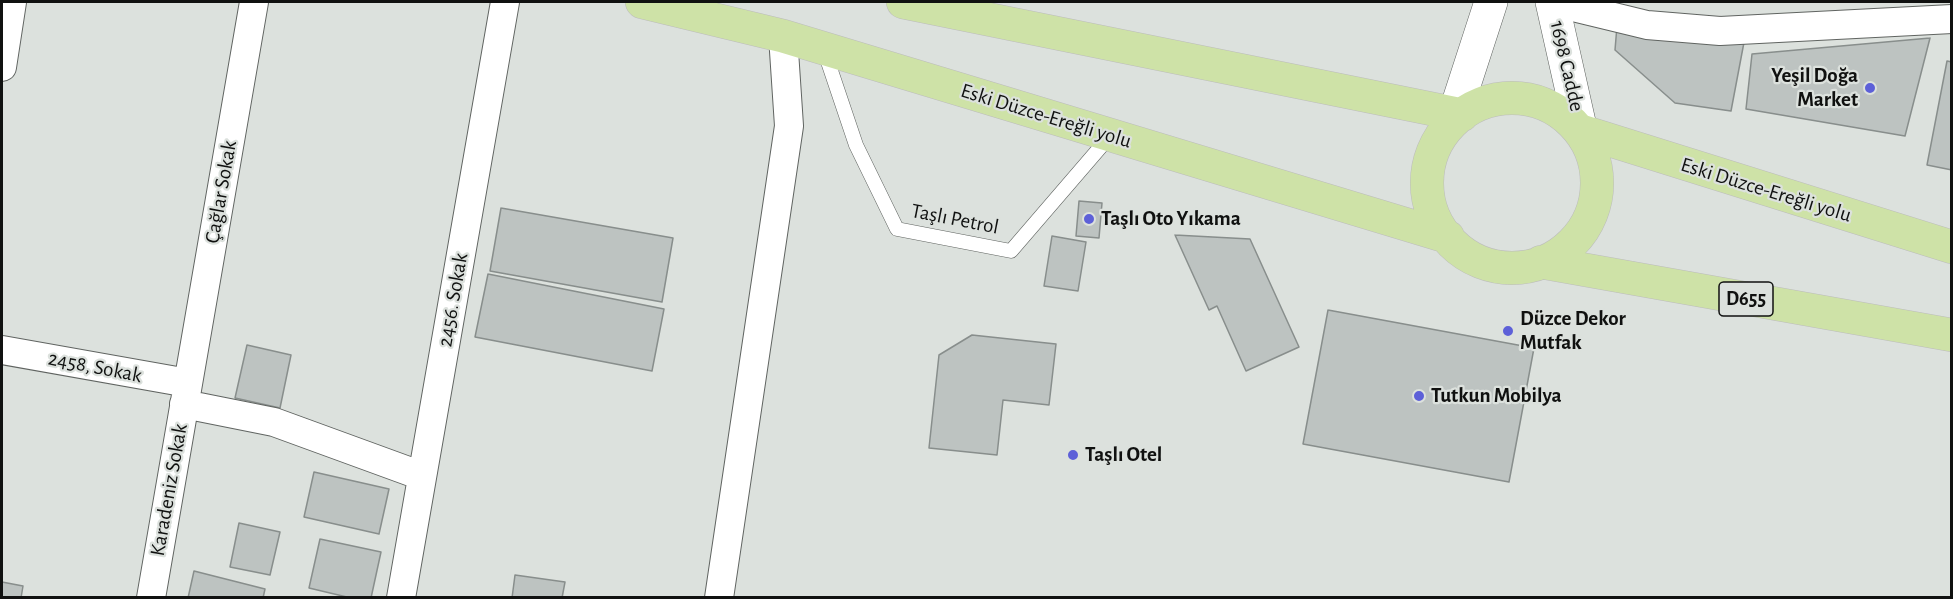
<!DOCTYPE html>
<meta charset="utf-8">
<style>
body{margin:0}
#map{position:relative;width:1953px;height:599px;overflow:hidden;background:#dce1dd;font-family:"Alegreya Sans",sans-serif}
canvas{display:block}
.frame{position:absolute;inset:0;border:3px solid #101110;pointer-events:none}
</style>
<div id="map">
<canvas width="1953" height="599"></canvas>
<div class="frame"></div>
</div>
<script>
const context = document.querySelector('canvas').getContext('2d');
context.lineJoin = 'round';
function fill(path, color) {
  context.fillStyle = color;
  context.fill(path, 'evenodd');
}
function toPath(rows) {
  const path = new Path2D();
  for (const r of rows) {
    if (r.length === 3) {
      path.moveTo(r[0] + r[2], r[1]);
      path.arc(r[0], r[1], r[2], 0, 2 * Math.PI);
      continue;
    }
    path.moveTo(r[0], r[1]);
    for (let i = 2; i < r.length; i += 2) path.lineTo(r[i], r[i + 1]);
  }
  return path;
}
function trace(path, color, width, dash) {
  context.strokeStyle = color;
  context.lineWidth = width;
  context.lineCap = dash ? 'butt' : 'round';
  context.setLineDash(dash || []);
  context.stroke(path);
}
function write(font, color, halo, rows, align = 'center') {
  context.font = font + ' "Alegreya Sans",sans-serif';
  context.lineWidth = 4.5;
  context.setLineDash([]);
  context.textBaseline = 'middle';
  context.strokeStyle = halo;
  context.fillStyle = color;
  for (const [text, x, y, turn = 0] of rows) {
    context.save();
    context.translate(x, y);
    context.rotate((+turn || 0) * Math.PI / 180);
    context.textAlign = isNaN(turn) ? turn : align;
    if (halo) context.strokeText(text, 0, 0);
    context.fillText(text, 0, 0);
    context.restore();
  }
}
const building = toPath([
 [1617,26,1745,37,1731,111,1675,103,1615,50,1617,26],
 [1930,38,1905,136,1746,109,1752,54,1930,38],
 [1947,61,1952,62,1952,170,1927,165,1947,61],
 [1079,201,1102,203,1099,238,1076,236,1079,201],
 [501,208,673,238,662,302,490,271,501,208],
 [1175,235,1250,239,1299,347,1246,371,1217,306,1209,310,1175,235],
 [1052,236,1086,242,1078,291,1044,286,1052,236],
 [488,274,664,309,652,371,475,337,488,274],
 [1328,310,1534,348,1509,482,1303,444,1328,310],
 [972,335,1056,344,1049,405,1003,400,997,455,929,448,939,355,972,335],
 [247,345,291,355,280,408,235,398,247,345],
 [314,472,389,489,379,534,304,517,314,472],
 [239,523,280,532,270,575,230,567,239,523],
 [320,539,381,552,371,598,351,598,309,588,320,539],
 [194,571,265,589,263,598,188,598,194,571],
 [515,575,565,582,562,598,512,598,515,575],
 [2,582,23,586,21,598,2,598,2,582]
]);
const service = toPath([
 [824,50,856,145,897,229,1011,251,1110,136]
]);
const minor = toPath([
 [1552,2,1647,25,1720,31,1952,19],
 [2,67,12,2],
 [2,350,188,383],
 [184,404,274,422,422,476],
 [151,598,254,2],
 [401,598,505,2],
 [719,598,789,126,783,36]
]);
const tertiary = toPath([
 [1552,2,1581,131],
 [1452,122,1491,2]
]);
const primary = toPath([
 [642,2,783,36,1448,237],
 [903,2,1462,115],
 [1512,183,85],
 [1581,131,1952,247],
 [1541,262,1952,335]
]);
const markers = [
 [1870,88,6,"#5d60d8"],
 [1089,219,6,"#5d60d8"],
 [1508,331,6,"#5d60d8"],
 [1419,396,6,"#5d60d8"],
 [1073,455,6,"#5d60d8"]
];
const shields = [
 [1746,299,54]
];
const shieldNames = [
 ["D655",1746,299]
];
const streetNames = [
 ["1698 Cadde",1567,66,77],
 ["Eski Düzce-Ereğli yolu",1046,116,17],
 ["Eski Düzce-Ereğli yolu",1766,190,17],
 ["Çağlar Sokak",221,192,-80],
 ["Taşlı Petrol",955,219,11],
 ["2456. Sokak",453,300,-80],
 ["2458, Sokak",95,367,11],
 ["Karadeniz Sokak",169,490,-80]
];
const poiNames = [
 ["Yeşil Doğa",1858,76,"right"],
 ["Market",1858,100,"right"],
 ["Taşlı Oto Yıkama",1101,219],
 ["Düzce Dekor",1520,319],
 ["Mutfak",1520,343],
 ["Tutkun Mobilya",1431,396],
 ["Taşlı Otel",1085,455]
];
fill(building, '#bdc3c1');
trace(building, '#888e8c', 1.5);
trace(service, '#606461', 15);
trace(minor, '#606461', 30);
trace(tertiary, '#606461', 34);
trace(primary, '#bcbcbc', 34);
trace(service, '#fff', 14);
trace(minor, '#fff', 28);
trace(tertiary, '#fff', 33);
trace(primary, '#cee2a7', 33);
for (const [x, y, r, color] of markers) {
  const dot = new Path2D();
  dot.arc(x, y, r, 0, 2 * Math.PI);
  context.fillStyle = color;
  context.fill(dot);
  trace(dot, '#dce1dd', 2);
}
for (const [x, y, w] of shields) {
  const box = new Path2D();
  box.roundRect(x - w / 2, y - 17, w, 34, 4.5);
  context.fillStyle = '#dce1dd';
  context.fill(box);
  trace(box, '#101110', 1.5);
}
write('bold 20px', '#101110', null, shieldNames);
write('21px', '#101110', '#dce1dd', streetNames);
write('bold 21px', '#101110', '#dce1dd', poiNames, 'left');
</script>
